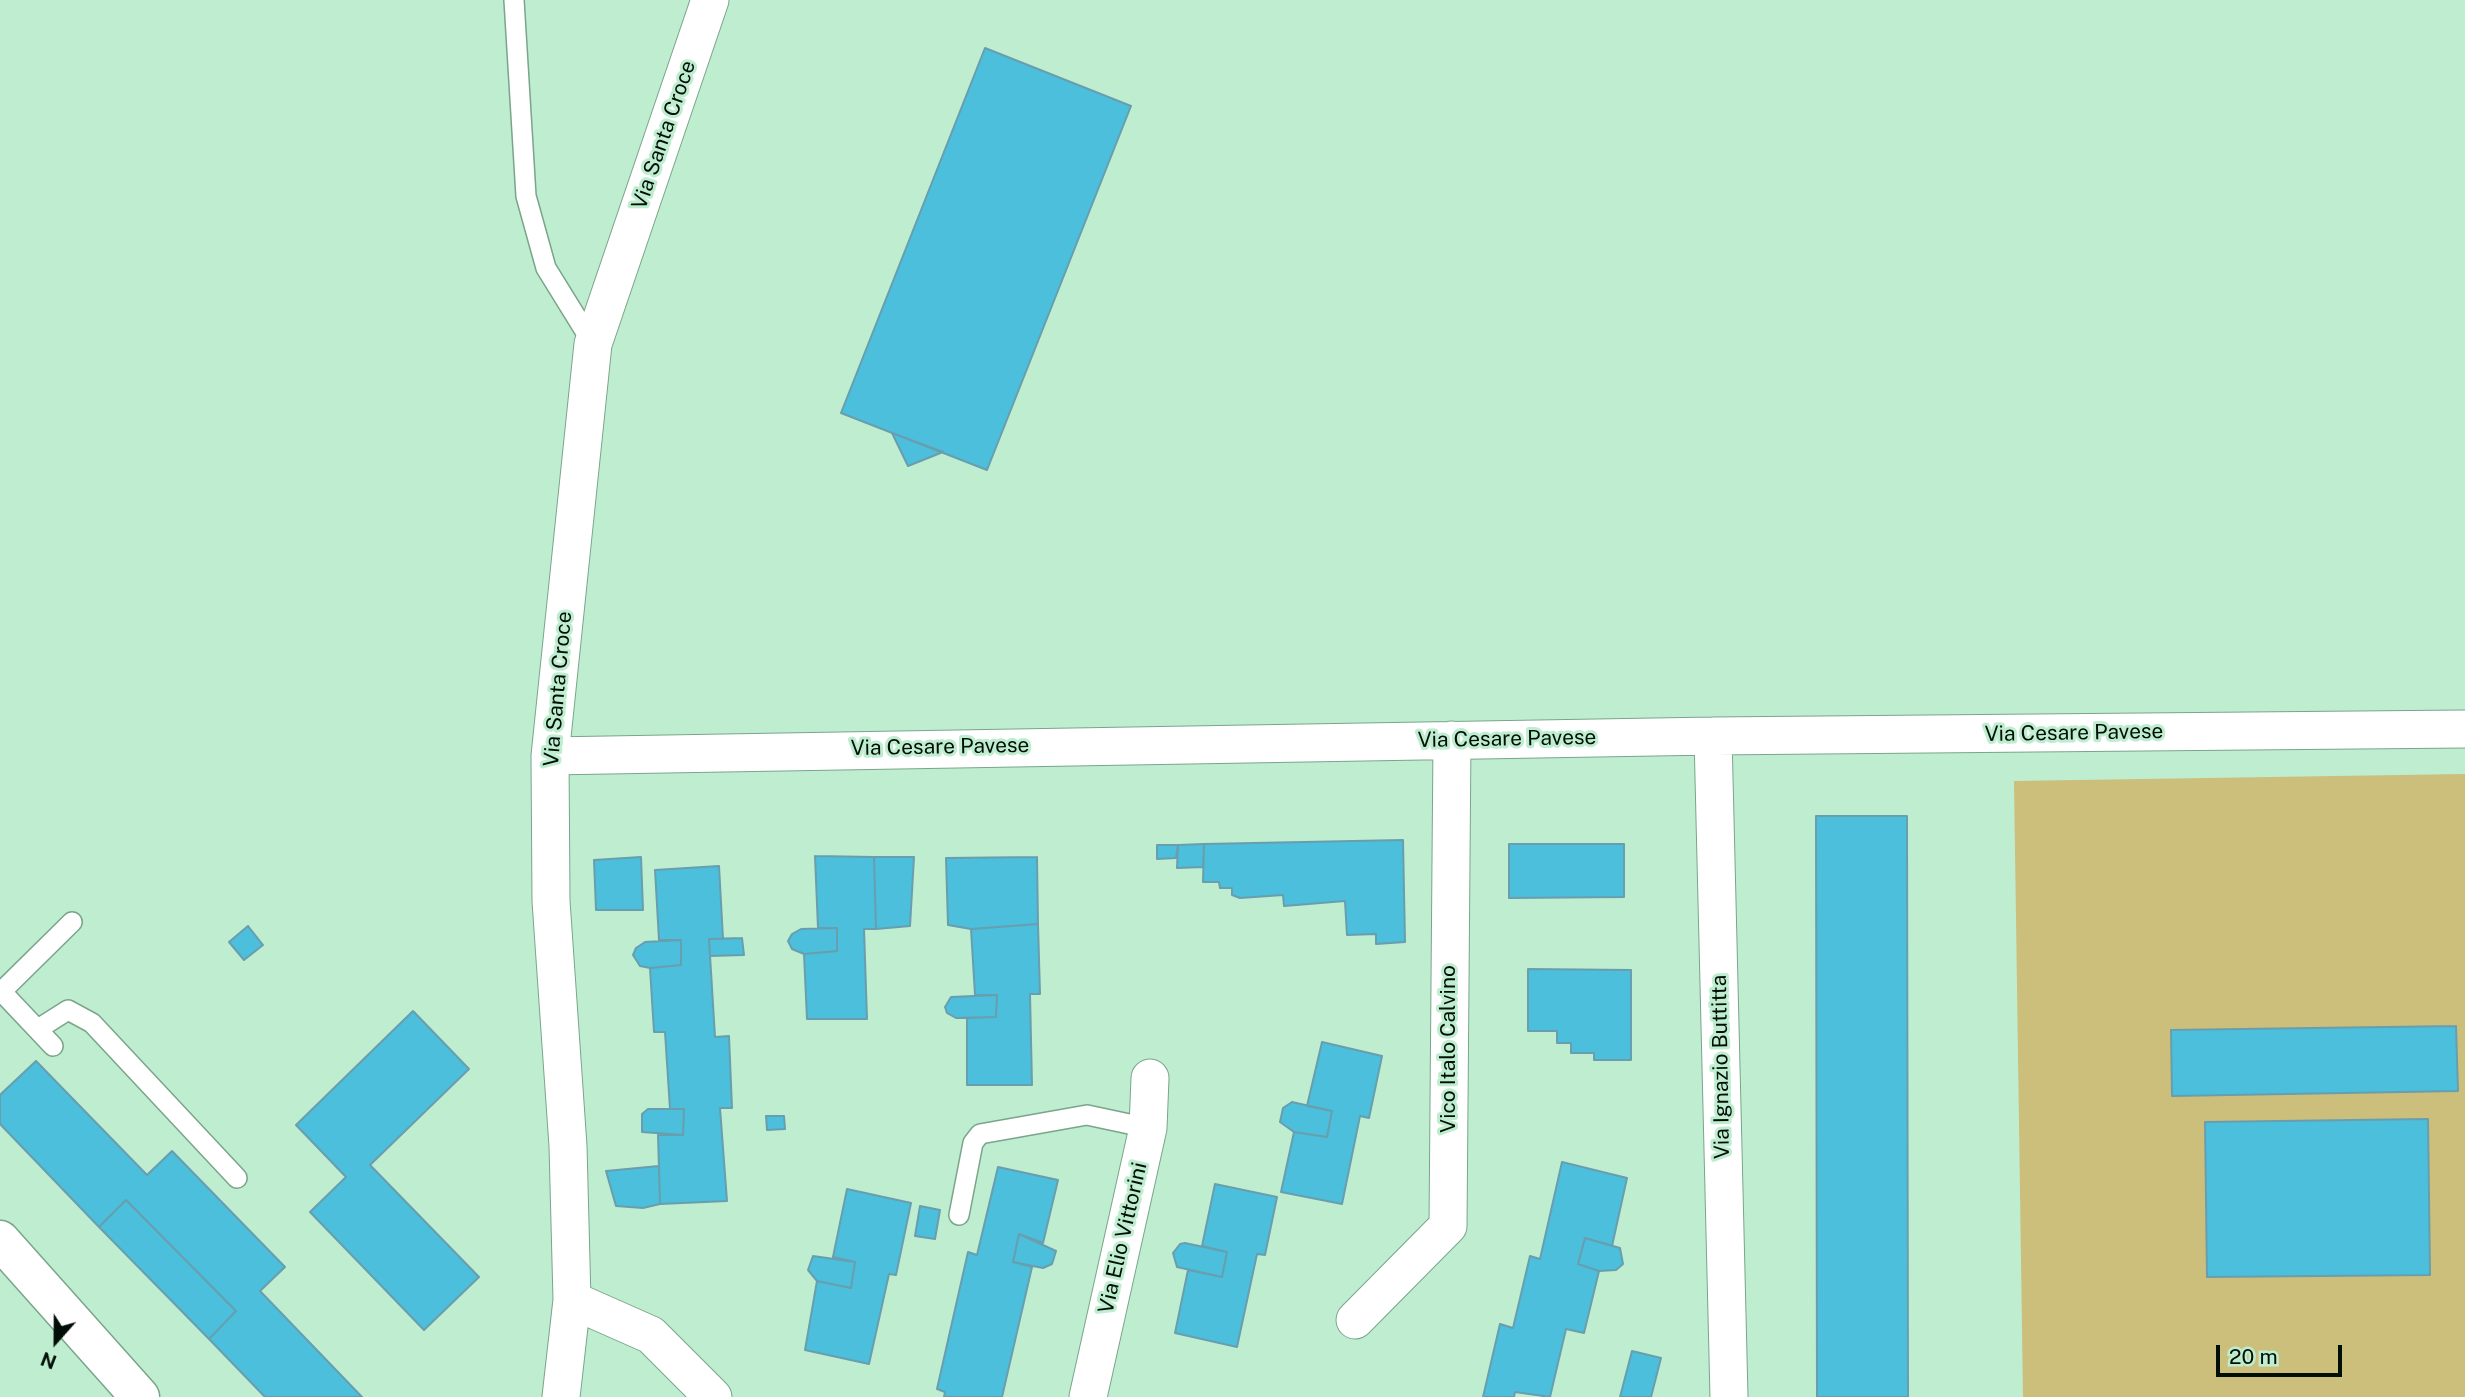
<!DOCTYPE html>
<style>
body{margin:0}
#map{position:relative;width:2465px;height:1397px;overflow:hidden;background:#bfedd0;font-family:"Public Sans",sans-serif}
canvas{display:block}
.north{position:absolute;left:21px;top:1306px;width:70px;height:70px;-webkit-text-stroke:5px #bfedd0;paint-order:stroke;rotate:201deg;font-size:19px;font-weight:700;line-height:28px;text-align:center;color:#020f07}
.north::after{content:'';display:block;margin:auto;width:24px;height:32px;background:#020f07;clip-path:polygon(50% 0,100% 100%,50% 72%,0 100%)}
.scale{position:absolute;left:2216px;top:1345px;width:126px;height:32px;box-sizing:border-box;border:4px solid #020f07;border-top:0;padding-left:9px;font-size:21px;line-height:24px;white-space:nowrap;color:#020f07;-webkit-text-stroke:5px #bfedd0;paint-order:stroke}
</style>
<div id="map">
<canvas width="2465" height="1397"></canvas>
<div class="north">N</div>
<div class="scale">20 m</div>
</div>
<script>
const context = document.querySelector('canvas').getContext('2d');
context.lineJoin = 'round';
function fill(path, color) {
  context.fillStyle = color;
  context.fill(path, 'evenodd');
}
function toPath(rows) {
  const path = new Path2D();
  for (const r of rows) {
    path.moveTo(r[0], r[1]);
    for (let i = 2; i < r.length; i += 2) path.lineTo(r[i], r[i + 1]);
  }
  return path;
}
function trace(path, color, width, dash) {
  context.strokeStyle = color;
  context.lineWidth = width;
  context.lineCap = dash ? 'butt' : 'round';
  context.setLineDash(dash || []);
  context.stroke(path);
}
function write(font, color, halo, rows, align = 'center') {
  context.font = font + ' "Public Sans",sans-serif';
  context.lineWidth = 6;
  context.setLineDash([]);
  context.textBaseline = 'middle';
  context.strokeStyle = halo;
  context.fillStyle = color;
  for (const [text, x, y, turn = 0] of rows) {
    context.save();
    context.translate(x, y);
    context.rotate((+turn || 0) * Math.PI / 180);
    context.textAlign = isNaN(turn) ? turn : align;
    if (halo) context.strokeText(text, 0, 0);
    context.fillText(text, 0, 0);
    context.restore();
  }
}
const green = toPath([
 [2465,774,2465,1397,2023,1397,2014,781]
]);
const building = toPath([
 [985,48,1131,106,987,470,841,413,985,48],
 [892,433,943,452,908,466,892,433],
 [1816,816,1907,816,1908,1397,1817,1397,1816,816],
 [1403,840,1405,942,1376,944,1376,934,1347,935,1345,901,1284,906,1283,895,1240,898,1232,895,1232,888,1220,888,1219,882,1203,882,1204,844,1403,840],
 [1204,844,1203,867,1177,868,1178,845,1204,844],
 [1509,844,1624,844,1624,897,1509,898,1509,844],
 [1157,845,1178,845,1176,858,1157,859,1157,845],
 [815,856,874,857,876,929,864,929,867,1019,807,1019,804,954,837,951,837,928,818,928,815,856],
 [641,857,643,910,596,910,594,860,641,857],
 [874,857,914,857,910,926,876,929,874,857],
 [1037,857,1038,924,971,929,948,925,946,858,1037,857],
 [719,866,723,939,709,939,715,1037,729,1036,732,1108,720,1108,727,1201,660,1204,658,1135,683,1135,684,1109,670,1109,665,1032,654,1032,650,968,681,965,681,940,659,940,655,870,719,866],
 [1038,924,1040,994,1030,994,1032,1085,967,1085,967,1018,996,1017,997,995,975,995,971,929,1038,924],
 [248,926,263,945,244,960,229,942,248,926],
 [837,928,837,951,804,954,792,949,788,941,792,934,801,929,837,928],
 [742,938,744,955,710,956,709,939,742,938],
 [681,940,681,965,650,968,640,966,633,955,636,948,645,942,681,940],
 [1528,969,1631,970,1631,1060,1594,1060,1594,1053,1571,1053,1571,1043,1557,1043,1557,1031,1528,1031,1528,969],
 [997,995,996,1017,956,1018,947,1013,945,1007,951,997,997,995],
 [413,1011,469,1069,370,1165,479,1277,424,1330,310,1212,346,1177,296,1125,413,1011],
 [2456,1026,2458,1091,2172,1096,2171,1030,2456,1026],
 [1322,1042,1382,1056,1369,1118,1360,1116,1342,1204,1281,1192,1294,1132,1327,1137,1332,1111,1307,1106,1322,1042],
 [36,1061,147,1175,172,1151,285,1267,260,1291,362,1397,265,1397,209,1339,236,1311,126,1200,99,1227,0,1124,0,1095,36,1061],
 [1292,1102,1332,1111,1327,1137,1294,1132,1280,1122,1283,1108,1292,1102],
 [648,1109,684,1109,683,1135,642,1132,642,1114,648,1109],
 [766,1116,784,1116,785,1129,767,1130,766,1116],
 [2428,1119,2430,1275,2207,1277,2205,1122,2428,1119],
 [1562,1162,1627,1178,1612,1246,1585,1238,1578,1264,1599,1271,1584,1333,1566,1329,1550,1397,1515,1392,1514,1397,1483,1397,1500,1324,1513,1328,1530,1256,1540,1259,1562,1162],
 [659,1166,660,1204,643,1208,616,1206,606,1171,659,1166],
 [998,1167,1058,1180,1043,1243,1019,1234,1013,1262,1032,1267,1002,1397,944,1397,945,1392,937,1389,968,1252,977,1255,998,1167],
 [1215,1184,1277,1197,1265,1255,1257,1254,1237,1347,1175,1333,1188,1270,1222,1277,1227,1252,1202,1246,1215,1184],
 [847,1189,911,1203,896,1275,889,1274,869,1364,805,1350,817,1281,851,1288,855,1262,833,1257,847,1189],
 [126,1200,236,1311,209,1339,99,1227,126,1200],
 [920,1206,940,1210,935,1239,915,1236,920,1206],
 [1019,1234,1056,1251,1052,1264,1043,1268,1013,1262,1019,1234],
 [1585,1238,1620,1248,1623,1264,1616,1270,1599,1271,1578,1264,1585,1238],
 [1185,1243,1227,1252,1222,1277,1177,1267,1173,1253,1180,1244,1185,1243],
 [813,1256,855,1262,851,1288,817,1281,808,1270,813,1256],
 [1632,1351,1661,1358,1651,1397,1620,1397,1632,1351]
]);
const lane = toPath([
 [514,0,526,196,546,268,593,344],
 [2,992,53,1046],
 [0,993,72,922],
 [38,1029,68,1010,92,1023,237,1178],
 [959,1215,973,1143,980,1134,1087,1115,1148,1128]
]);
const street = toPath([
 [1713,736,1729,1397],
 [550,756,1713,736,2465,729],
 [572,1300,651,1335,713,1397],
 [1355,1320,1448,1226,1452,740],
 [561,1397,572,1300,568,1146,551,901,550,756,572,545,593,344,710,0],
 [1088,1397,1148,1128,1150,1078]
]);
const secondary = toPath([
 [0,1240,140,1397]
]);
const streetNames = [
 ["Via Santa Croce",664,135,-71],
 ["Via Santa Croce",558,689,-85],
 ["Via Cesare Pavese",2074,733,-1],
 ["Via Cesare Pavese",1507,739,-1],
 ["Via Cesare Pavese",940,747,-1],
 ["Vico Italo Calvino",1449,1049,-90],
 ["Via Ignazio Buttitta",1721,1067,-91],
 ["Via Elio Vittorini",1123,1238,-77]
];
fill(green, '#ccbe7b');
fill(building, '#4bbfdc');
trace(building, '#689ead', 2);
trace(lane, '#7aa58a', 22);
trace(street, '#7aa58a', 39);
trace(secondary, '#7aa58a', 41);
trace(lane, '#fff', 19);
trace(street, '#fff', 37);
trace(secondary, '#fff', 38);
write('21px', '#020f07', '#bfedd0', streetNames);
</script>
